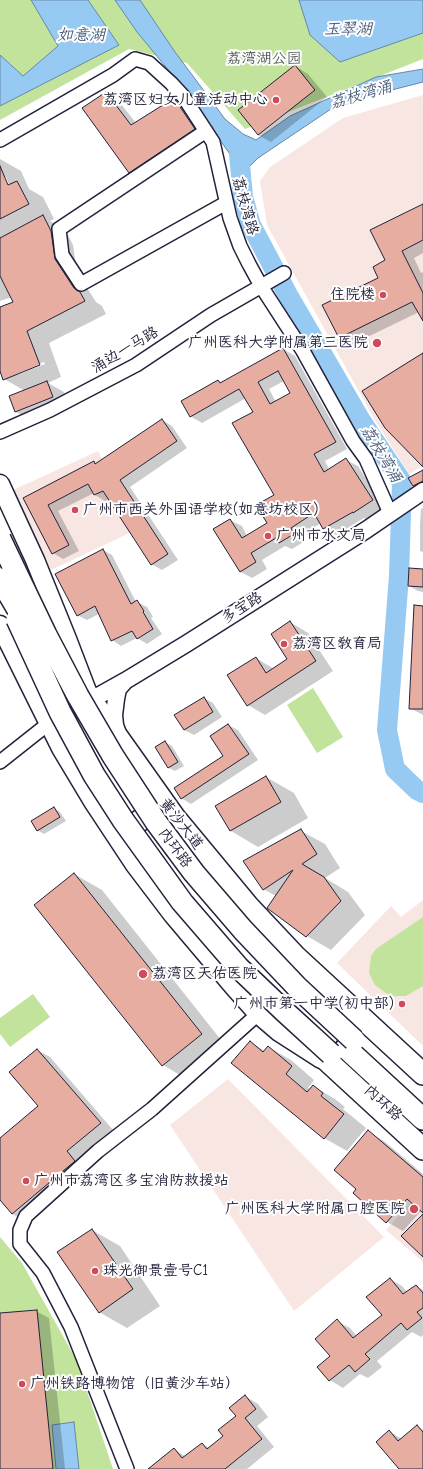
<!DOCTYPE html>
<meta charset="utf-8">
<style>
body{margin:0}
canvas{display:block;background:#fff}
</style>
<canvas width="423" height="1469"></canvas>
<script>
const context = document.querySelector('canvas').getContext('2d');
context.lineJoin = 'round';
function fill(path, color) {
  context.fillStyle = color;
  context.fill(path, 'evenodd');
}
function toPath(rows) {
  const path = new Path2D();
  for (const r of rows) {
    path.moveTo(r[0], r[1]);
    for (let i = 2; i < r.length; i += 2) path.lineTo(r[i], r[i + 1]);
  }
  return path;
}
function trace(path, color, width, dash) {
  context.strokeStyle = color;
  context.lineWidth = width;
  context.lineCap = dash ? 'butt' : 'round';
  context.setLineDash(dash || []);
  context.stroke(path);
}
function write(font, color, halo, rows, align = 'center') {
  context.font = font + ' "Comic Neue","LXGW WenKai TC",sans-serif';
  context.lineWidth = 4;
  context.setLineDash([]);
  context.textBaseline = 'middle';
  context.strokeStyle = halo;
  context.fillStyle = color;
  for (const [text, x, y, turn = 0] of rows) {
    context.save();
    context.translate(x, y);
    context.rotate((+turn || 0) * Math.PI / 180);
    context.textAlign = isNaN(turn) ? turn : align;
    if (halo) context.strokeText(text, 0, 0);
    context.fillText(text, 0, 0);
    context.restore();
  }
}
const built = toPath([
 [423,95,423,466,409,474,373,417,267,225,260,181,270,167,343,118],
 [98,451,136,530,51,570,13,490],
 [423,900,423,1046,337,963,391,906,401,917],
 [228,1079,384,1237,294,1311,170,1125],
 [423,1188,423,1262,386,1230]
]);
const green = toPath([
 [0,0,423,0,423,59,245,129,187,63,129,49,0,120],
 [313,688,343,737,317,753,287,705],
 [423,917,423,986,406,996,390,996,375,985,369,973,371,956,376,949],
 [33,994,50,1017,10,1047,0,1034,0,1018],
 [0,1237,22,1263,77,1361,113,1469,0,1469]
]);
const water = toPath([
 [31,0,88,0,119,45,0,106,0,55,23,76,58,46,31,0],
 [115,0,140,0,175,52,225,119,243,134,256,140,290,116,376,77,423,69,423,82,384,92,331,109,258,158,249,167,232,165,232,157,179,83,137,32,115,0],
 [299,0,423,0,423,33,340,62,310,35,299,0],
 [74,1422,79,1469,56,1469,52,1425,74,1422]
]);
const shadow = toPath([
 [295,66,308,74,327,97,271,142,258,135],
 [106,93,118,100,136,123,174,100,187,107,207,136,142,179,130,172],
 [0,159,21,171,29,189,43,197,54,219,50,221,65,229,73,245,77,272,96,302,102,306,106,314,49,343,61,377,48,383,64,392,70,407,34,422,16,412,25,391,4,379,2,373,0,374,0,308,14,302,12,297,0,301],
 [3,177,6,177,11,190,9,190],
 [44,362,45,364,17,375,17,373],
 [423,205,423,253,414,258,421,273,423,272,423,319,419,312,353,344,340,337,380,279,386,261],
 [283,349,295,356,347,449,325,461,329,470,346,460,358,466,384,507,366,519,364,518,336,535,324,528,321,523,302,535,305,541,292,549,285,546,262,560,267,569,252,578,241,572,230,520,242,526,247,536,268,523,275,495,254,412,246,398,202,423,190,416,218,381,223,383],
 [284,381,292,394,276,402,269,389],
 [162,420,172,426,187,448,130,487,178,560,162,570,151,564,109,499,105,501,95,495,94,493,58,511,79,551,63,559,53,553,24,499,94,462,97,464],
 [423,471,423,491,414,486],
 [423,508,423,552,420,551,420,524,421,509],
 [103,550,112,555,136,602,137,602,147,607,153,617,151,618,162,634,147,644,137,638,121,646,112,640,99,614,87,620,77,615],
 [423,570,423,592,418,591,409,586],
 [423,607,423,715,410,708],
 [290,622,308,633,333,671,265,715,248,705,256,658,274,669,289,660],
 [204,698,213,703,222,717,194,735,184,730],
 [228,725,238,730,258,760,191,804,181,798,225,756],
 [165,742,172,746,184,766,175,771,169,768,157,748],
 [266,777,294,793,308,818,258,847,231,831,216,806],
 [54,808,60,812,66,821,44,834,37,830],
 [301,831,325,844,340,868,325,878,348,892,365,915,331,950,307,936,276,896,263,889],
 [74,874,102,890,229,1050,190,1081,163,1065],
 [250,1042,265,1051,268,1047,291,1060,314,1080,308,1088,310,1090,313,1086,335,1099,345,1107,343,1109,366,1128,347,1151,324,1138],
 [37,1050,50,1057,113,1130,79,1159,87,1169,25,1221,12,1214,0,1198,0,1139,40,1107],
 [368,1132,384,1141,423,1174,423,1212,422,1210,403,1231,387,1222,354,1193,358,1189],
 [92,1230,120,1246,160,1306,127,1328,99,1312],
 [390,1279,402,1286,407,1292,416,1286,423,1290,423,1335,421,1337,412,1332,377,1361,382,1367,368,1378,360,1374,343,1388,330,1380,319,1367,331,1357,337,1321,350,1328,357,1336,383,1315],
 [36,1311,49,1318,65,1469,0,1469,0,1314],
 [245,1396,258,1404,268,1417,257,1426,274,1447,247,1469,153,1469,174,1449,186,1457,202,1444,209,1448,224,1436,237,1416],
 [417,1426,423,1430,423,1469,400,1469,390,1432,402,1439]
]);
const river = toPath([
 [239,154,243,197,251,225,288,295,360,419,402,482,399,576,387,730,395,769,417,790,423,793]
]);
const building = toPath([
 [295,65,315,90,258,135,238,110,295,65],
 [106,92,131,125,174,98,195,129,129,173,82,108,106,92],
 [0,166,8,185,17,181,29,204,0,219,0,166],
 [423,204,423,240,402,251,423,293,423,321,412,302,339,338,322,305,378,278,373,267,385,260,370,230,423,204],
 [43,215,51,231,55,259,74,288,80,292,85,301,27,331,40,365,3,380,0,371,0,307,13,302,0,276,0,238,43,215],
 [283,348,336,442,314,454,324,472,346,458,373,500,353,513,353,512,323,529,314,513,291,528,294,534,279,543,276,538,251,553,256,562,240,572,213,529,230,519,242,538,267,523,256,505,274,495,232,423,253,412,239,389,190,417,181,401,218,380,220,383,283,348],
 [278,371,290,393,270,404,258,382,278,371],
 [423,353,423,467,385,428,362,391,423,353],
 [47,381,53,397,15,412,9,396,47,381],
 [162,419,177,441,120,480,168,554,151,565,103,491,94,495,88,484,48,505,69,545,52,554,23,498,94,461,95,464,162,419],
 [423,470,423,481,413,486,408,478,423,470],
 [103,549,131,604,137,600,144,611,143,612,153,629,137,639,132,631,111,641,95,606,77,616,55,574,103,549],
 [409,568,423,569,423,587,408,586,409,568],
 [414,605,423,606,423,709,409,709,414,605],
 [290,621,316,661,247,706,227,675,256,657,266,673,287,659,271,634,290,621],
 [204,697,213,712,184,730,174,715,204,697],
 [228,724,249,754,181,799,174,788,223,756,210,736,228,724],
 [165,741,178,762,168,768,155,747,165,741],
 [266,776,281,802,230,831,215,806,266,776],
 [54,807,60,817,37,831,31,821,54,807],
 [301,829,317,854,302,864,324,877,341,901,306,937,267,908,293,870,263,890,243,861,301,829],
 [74,873,202,1034,162,1066,34,905,74,873],
 [250,1041,263,1052,268,1046,292,1066,286,1074,307,1092,313,1085,323,1093,321,1096,344,1114,324,1139,231,1063,250,1041],
 [37,1049,101,1123,67,1151,75,1161,12,1214,0,1200,0,1138,38,1106,9,1072,37,1049],
 [368,1130,423,1177,423,1213,407,1199,386,1223,353,1193,356,1189,334,1170,368,1130],
 [423,1214,423,1257,401,1236,423,1214],
 [92,1229,133,1289,99,1313,57,1252,92,1229],
 [390,1278,403,1294,416,1285,423,1293,423,1308,417,1312,422,1318,407,1330,401,1323,365,1354,370,1359,355,1372,349,1365,329,1381,317,1367,330,1356,315,1339,337,1319,353,1338,368,1326,382,1315,366,1297,390,1278],
 [37,1310,53,1469,0,1469,0,1313,37,1310],
 [245,1395,256,1409,245,1418,262,1439,225,1469,148,1469,174,1448,182,1458,202,1443,207,1449,223,1436,218,1430,236,1416,229,1408,245,1395],
 [417,1425,423,1432,423,1469,399,1469,376,1442,389,1430,398,1441,417,1425]
]);
const minor = toPath([
 [206,131,59,229,62,255,81,284,226,203],
 [0,140,113,75,135,59,149,63,171,83,183,96,213,142,230,218,240,246,249,264,261,286,303,351,353,441,366,459,390,513],
 [0,432,50,410,136,365,211,315,284,273],
 [0,762,48,724],
 [127,1469,71,1327,43,1273,20,1244,20,1230,26,1216,98,1151,152,1109,258,1014]
]);
const tertiary = toPath([
 [49,693,54,697,67,701,75,702,91,700,125,681,186,644,366,530,423,491],
 [118,734,115,725,114,715,116,699,118,689,125,681]
]);
const secondary = toPath([
 [0,484,35,560,67,639,90,699],
 [0,625,61,748,94,803,135,865,173,915,233,986,258,1014,279,1032,321,1059]
]);
const trunk = toPath([
 [82,687,175,818,248,906,295,956,423,1074],
 [140,847,132,836,134,826,138,822,151,812,158,811,168,813],
 [310,1045,423,1149],
 [346,1048,423,1119]
]);
const trunkBridge = toPath([
 [0,539,46,635,78,696,113,756,156,822,194,873,243,930,297,987,354,1040],
 [0,579,30,630],
 [17,619,60,712,94,775,123,820,182,902,239,968,284,1011,331,1054]
]);
const markers = [
 [276,100,4,"#d1495b"],
 [383,295,4,"#d1495b"],
 [377,343,5,"#d1495b"],
 [75,510,4,"#d1495b"],
 [268,536,4,"#d1495b"],
 [284,644,4,"#d1495b"],
 [143,974,5,"#d1495b"],
 [402,1004,4,"#d1495b"],
 [26,1181,4,"#d1495b"],
 [414,1209,5,"#d1495b"],
 [95,1271,4,"#d1495b"],
 [22,1384,4,"#d1495b"]
];
const parkNames = [
 ["荔湾湖公园",264,59]
];
const poiNames = [
 ["荔湾区妇女儿童活动中心",268,100,"right"],
 ["住院楼",375,295,"right"],
 ["广州医科大学附属第三医院",368,343,"right"],
 ["广州市西关外国语学校(如意坊校区)",83,510],
 ["广州市水文局",276,536],
 ["荔湾区教育局",292,644],
 ["荔湾区天佑医院",152,974],
 ["广州市第一中学(初中部)",394,1004,"right"],
 ["广州市荔湾区多宝消防救援站",34,1181],
 ["广州医科大学附属口腔医院",405,1209,"right"],
 ["珠光御景壹号C1",103,1271],
 ["广州铁路博物馆（旧黄沙车站）",30,1384]
];
const streetNames = [
 ["荔枝湾路",245,206,74],
 ["涌边一马路",125,350,-31],
 ["多宝路",242,608,-32],
 ["黄沙大道",181,824,52],
 ["内环路",175,848,54],
 ["内环路",383,1103,42]
];
const waterNames = [
 ["玉翠湖",348,29],
 ["如意湖",81,35],
 ["荔枝湾涌",361,95,-16],
 ["荔枝湾涌",381,454,59]
];
fill(built, '#f8e6e2');
fill(green, '#c1e39c');
fill(water, '#96caf3');
trace(water, '#6887a9', 1);
fill(shadow, '#0003');
trace(river, '#96caf3', 20);
fill(building, '#e6ada0');
trace(building, '#22223b', 1);
trace(minor, '#22223b', 16);
trace(tertiary, '#22223b', 19);
trace(secondary, '#22223b', 21);
trace(trunk, '#22223b', 24);
trace(minor, '#fff', 13);
trace(tertiary, '#fff', 16);
trace(secondary, '#fff', 18);
trace(trunk, '#fff', 21);
trace(trunkBridge, '#22223b', 24, []);
trace(trunkBridge, '#fff', 21);
for (const [x, y, r, color] of markers) {
  const dot = new Path2D();
  dot.arc(x, y, r, 0, 2 * Math.PI);
  context.fillStyle = color;
  context.fill(dot);
  trace(dot, '#fff', 1.5);
}
write('15px', '#525c58', '#fff', parkNames);
write('15px', '#22223b', '#fff', poiNames, 'left');
write('15px', '#22223b', '#fff', streetNames);
write('italic 16px', '#4b5d7b', '#fff', waterNames);
</script>
